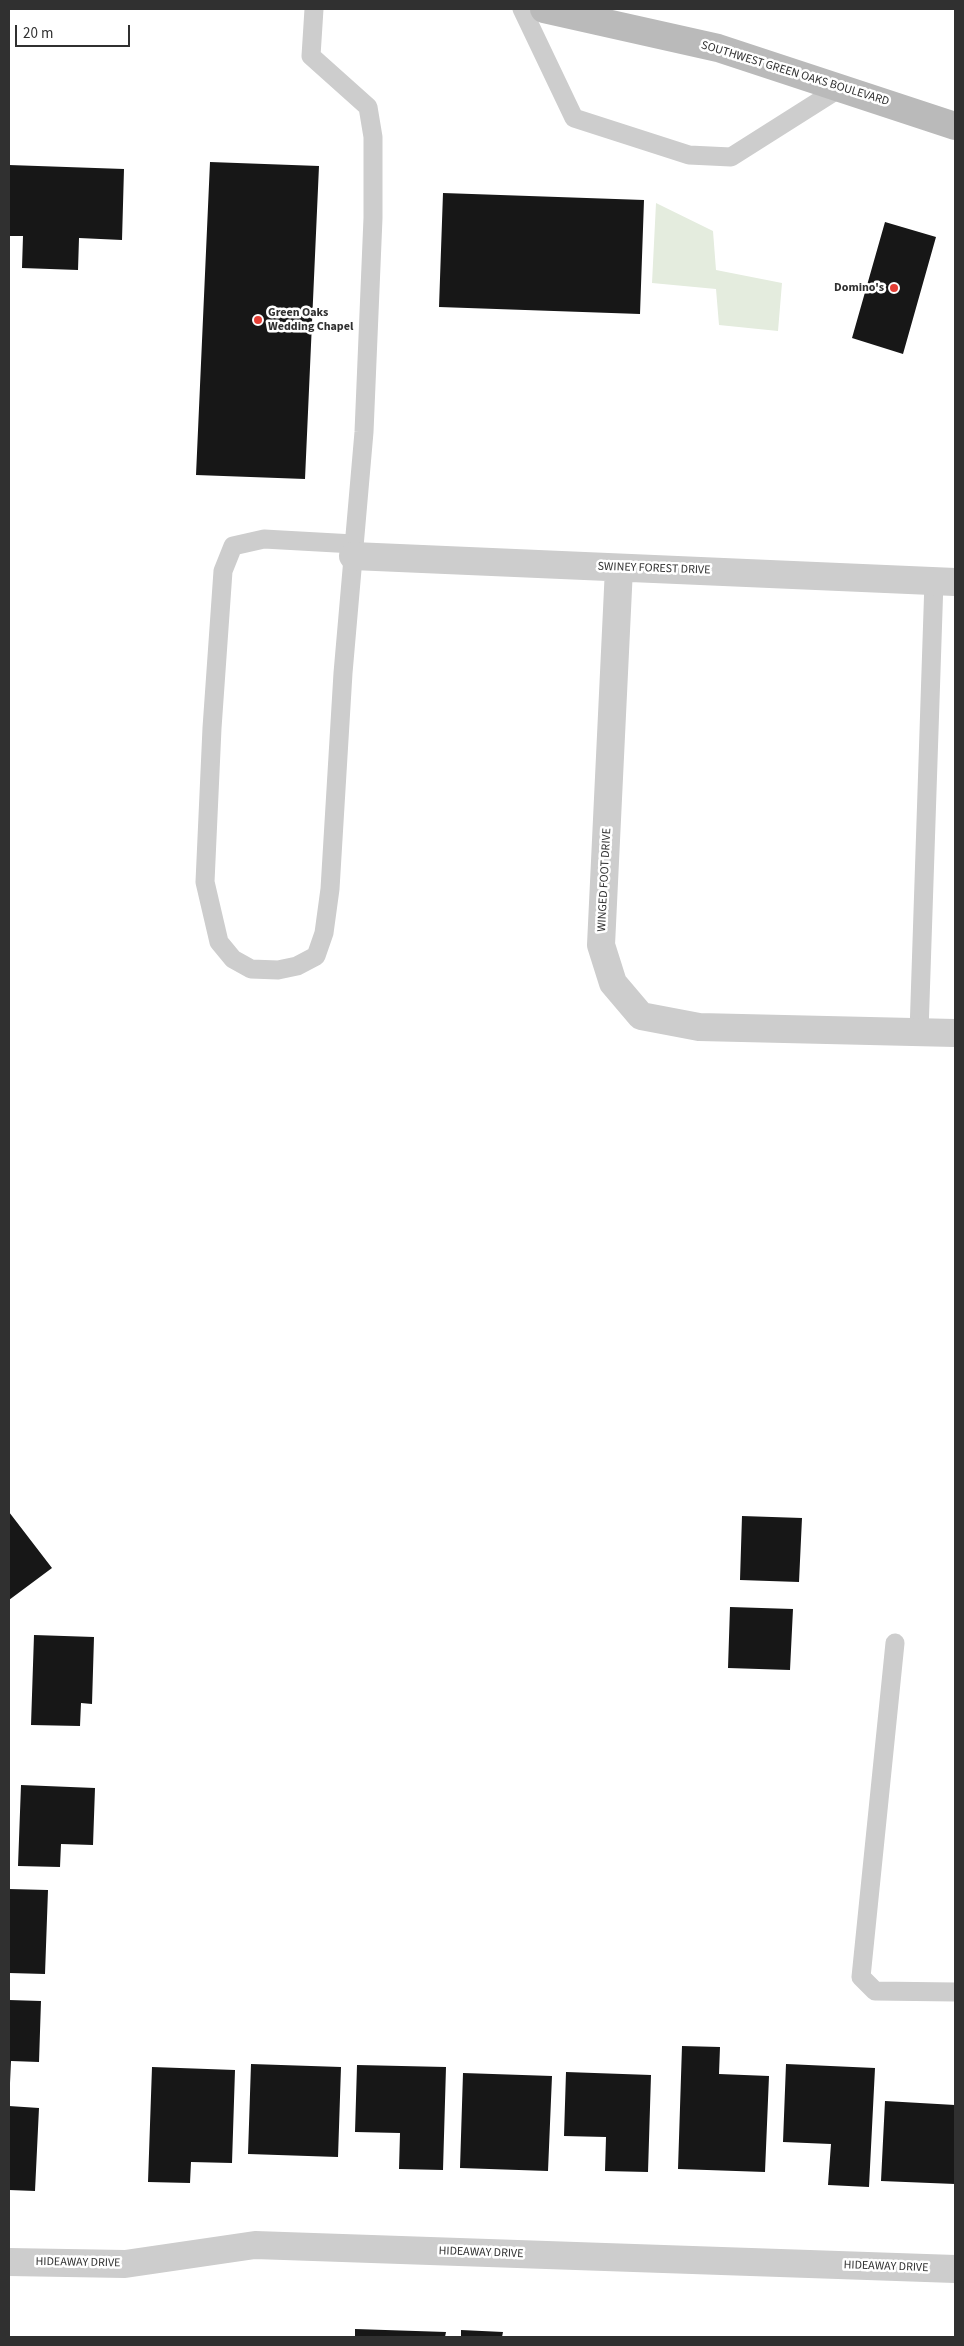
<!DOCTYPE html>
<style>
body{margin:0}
#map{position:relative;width:964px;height:2346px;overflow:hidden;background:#fff;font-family:"Source Sans 3",sans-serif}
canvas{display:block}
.frame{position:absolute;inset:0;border:10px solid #303030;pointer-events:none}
.scale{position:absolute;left:15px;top:25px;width:115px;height:22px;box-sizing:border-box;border:2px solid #303030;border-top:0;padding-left:6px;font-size:15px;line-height:18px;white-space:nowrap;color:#303030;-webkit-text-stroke:4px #fff;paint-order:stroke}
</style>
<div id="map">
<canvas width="964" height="2346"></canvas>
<div class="frame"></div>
<div class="scale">20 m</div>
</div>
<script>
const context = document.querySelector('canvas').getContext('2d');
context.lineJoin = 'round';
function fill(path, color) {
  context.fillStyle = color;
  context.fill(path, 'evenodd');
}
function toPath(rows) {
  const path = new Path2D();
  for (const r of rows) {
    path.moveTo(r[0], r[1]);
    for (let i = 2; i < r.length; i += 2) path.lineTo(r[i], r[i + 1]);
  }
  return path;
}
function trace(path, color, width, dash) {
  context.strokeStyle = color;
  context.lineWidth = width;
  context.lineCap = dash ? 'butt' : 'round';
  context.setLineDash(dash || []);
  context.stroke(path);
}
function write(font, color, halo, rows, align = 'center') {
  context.font = font + ' "Source Sans 3",sans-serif';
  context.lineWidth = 5;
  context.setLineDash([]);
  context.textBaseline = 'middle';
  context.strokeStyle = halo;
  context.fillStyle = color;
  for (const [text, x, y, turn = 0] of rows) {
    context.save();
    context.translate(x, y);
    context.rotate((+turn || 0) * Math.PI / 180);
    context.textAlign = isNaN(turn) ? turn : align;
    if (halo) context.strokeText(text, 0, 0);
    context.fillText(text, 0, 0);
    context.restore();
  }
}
const green = toPath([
 [656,203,713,231,716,270,782,283,778,331,719,325,716,289,652,283]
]);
const building = toPath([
 [210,162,319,166,305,479,196,475],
 [9,165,124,169,122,240,79,238,78,270,22,268,23,236,9,236],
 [443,193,644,200,640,314,439,307],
 [885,222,936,237,903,354,852,338],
 [9,1512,52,1568,9,1600],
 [742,1516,802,1518,799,1582,740,1580],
 [730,1607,793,1609,790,1670,728,1668],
 [34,1635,94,1637,92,1704,81,1703,80,1726,31,1725],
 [21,1785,95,1788,93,1845,61,1844,60,1867,18,1866],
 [9,1889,48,1890,45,1974,9,1973],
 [9,2000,41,2001,39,2062,11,2061,10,2083,9,2083],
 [682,2046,720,2047,719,2074,769,2076,765,2172,678,2169],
 [251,2064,341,2067,338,2157,248,2154],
 [786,2064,875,2068,869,2187,828,2185,831,2144,783,2142],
 [357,2065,446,2067,443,2170,399,2169,400,2133,355,2132],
 [152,2067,235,2070,232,2163,191,2162,190,2183,148,2182],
 [566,2072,651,2075,648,2172,605,2171,606,2137,564,2136],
 [463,2073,552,2076,548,2171,460,2168],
 [885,2101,955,2105,955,2184,881,2181],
 [9,2106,39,2108,35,2191,9,2190],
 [355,2329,446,2332,445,2337,355,2337],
 [461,2330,503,2332,502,2337,461,2337]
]);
const service = toPath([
 [314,9,311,56,368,107,373,137,373,218,364,432,343,673,330,889,324,933,316,956,297,966,278,970,251,969,233,959,219,942,205,882,212,728,223,571,233,546,264,539,354,544],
 [522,9,574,118,689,155,731,157,840,88],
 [919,1032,934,581],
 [895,1643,861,1977,875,1991,955,1992]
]);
const minor = toPath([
 [353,556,955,582],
 [619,568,601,945,613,983,641,1016,699,1027,955,1033],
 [9,2262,125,2264,255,2245,955,2269]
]);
const secondary = toPath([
 [544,9,718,48,955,126]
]);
const markers = [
 [894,288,5,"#e43e35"],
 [258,320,5,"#e43e35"]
];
const streetNames = [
 ["SOUTHWEST GREEN OAKS BOULEVARD",795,74,17],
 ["SWINEY FOREST DRIVE",654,569,2],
 ["WINGED FOOT DRIVE",605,880,-87],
 ["HIDEAWAY DRIVE",481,2253,2],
 ["HIDEAWAY DRIVE",78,2263,1],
 ["HIDEAWAY DRIVE",886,2267,2]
];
const poiNames = [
 ["Domino's",884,288],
 ["Green Oaks",268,313,"left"],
 ["Wedding Chapel",268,327,"left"]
];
fill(green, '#e4ecde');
fill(building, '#171717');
trace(service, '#cdcdcd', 19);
trace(minor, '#cdcdcd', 28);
trace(secondary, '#bababa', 28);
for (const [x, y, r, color] of markers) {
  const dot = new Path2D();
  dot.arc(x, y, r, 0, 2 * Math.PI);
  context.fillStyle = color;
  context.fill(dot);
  trace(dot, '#fff', 2);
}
write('12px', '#303030', '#fff', streetNames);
write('bold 12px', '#303030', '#fff', poiNames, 'right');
</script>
